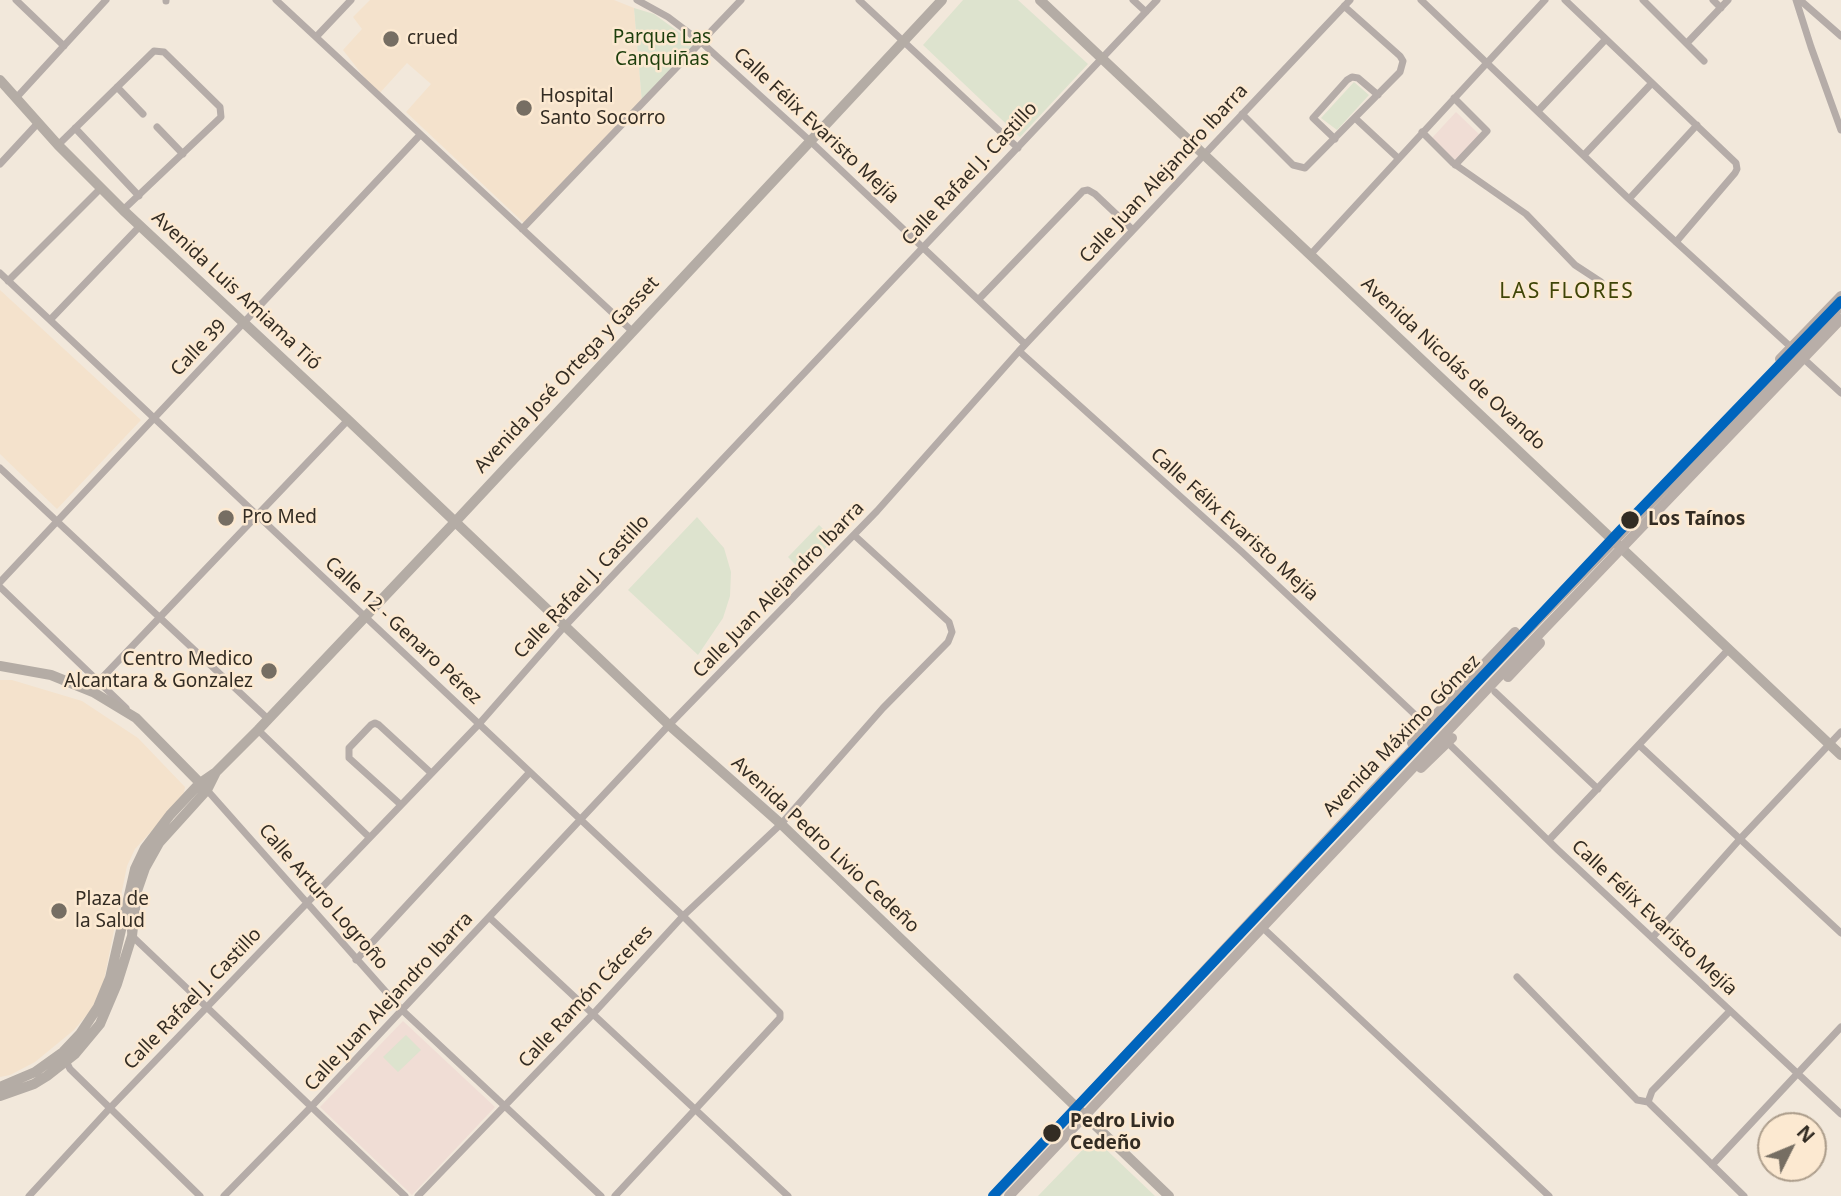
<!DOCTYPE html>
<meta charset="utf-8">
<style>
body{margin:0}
#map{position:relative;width:1841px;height:1196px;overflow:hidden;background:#f2e8db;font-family:"Noto Sans",sans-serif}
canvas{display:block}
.north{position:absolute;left:1757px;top:1112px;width:70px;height:70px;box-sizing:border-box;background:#fce9d1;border:2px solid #ac9d8b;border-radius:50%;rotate:47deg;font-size:19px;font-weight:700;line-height:28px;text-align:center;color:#332c23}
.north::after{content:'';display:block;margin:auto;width:24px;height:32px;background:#766e63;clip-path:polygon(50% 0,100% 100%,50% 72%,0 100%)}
</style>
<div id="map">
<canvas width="1841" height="1196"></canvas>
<div class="north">N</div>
</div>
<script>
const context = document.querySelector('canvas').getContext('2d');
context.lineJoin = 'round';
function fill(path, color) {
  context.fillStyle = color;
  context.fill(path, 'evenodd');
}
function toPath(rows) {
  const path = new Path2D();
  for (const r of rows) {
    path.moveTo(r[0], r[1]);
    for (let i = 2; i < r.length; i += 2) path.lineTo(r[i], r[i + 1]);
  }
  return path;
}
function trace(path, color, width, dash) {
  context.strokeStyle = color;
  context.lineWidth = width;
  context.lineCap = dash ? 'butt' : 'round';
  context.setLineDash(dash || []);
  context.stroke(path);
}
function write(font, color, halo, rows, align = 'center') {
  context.font = font + ' "Noto Sans",sans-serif';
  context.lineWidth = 5;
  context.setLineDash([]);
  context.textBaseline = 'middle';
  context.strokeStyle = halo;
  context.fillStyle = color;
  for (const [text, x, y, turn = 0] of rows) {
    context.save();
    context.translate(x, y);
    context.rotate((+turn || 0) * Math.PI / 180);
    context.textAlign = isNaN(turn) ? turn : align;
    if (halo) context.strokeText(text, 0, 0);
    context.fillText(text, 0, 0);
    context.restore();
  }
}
const built = toPath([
 [370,0,614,0,634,8,642,103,526,225,406,112,431,84,407,63,378,95,343,50,362,29,353,17],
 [0,290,141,420,57,509,0,454],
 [0,680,12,680,82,701,138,738,185,787,183,797,135,849,127,866,102,990,90,1011,74,1030,35,1062,10,1075,0,1077]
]);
const education = toPath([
 [1456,112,1480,135,1455,161,1431,139],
 [403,1021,495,1107,412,1195,320,1107]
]);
const green = toPath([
 [963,0,1018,0,1088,64,1020,137,923,45],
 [634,8,654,14,698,46,642,103],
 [1354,82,1369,95,1337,130,1321,118],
 [697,517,724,548,731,572,730,596,723,618,698,655,628,590],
 [819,525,834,539,803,572,788,557],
 [406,1035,421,1050,398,1072,383,1057],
 [1094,1138,1155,1196,1038,1196]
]);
const street = toPath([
 [16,0,64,46],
 [276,0,632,331],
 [637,0,668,17,701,42,809,140,1025,344],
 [859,0,1018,148],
 [1133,0,1146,12],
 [1421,0,1629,199,1841,393],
 [1565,0,1736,163,1737,169,1735,173,1676,242],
 [1643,0,1704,61],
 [1713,0,1721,8],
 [1796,0,1811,47,1841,130],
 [1800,0,1841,36],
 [166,1,166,0],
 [316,37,351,0],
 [1687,43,1728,0],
 [117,87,143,114],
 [17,97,106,0],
 [1454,98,1487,131,1455,165],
 [1538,111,1606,39],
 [1242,114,1293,165,1305,168,1400,72,1403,61,1400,56,1344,6],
 [1355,118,1398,158],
 [157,127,183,154],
 [75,128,139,196],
 [1422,132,1453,163,1526,214,1575,265,1601,282],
 [1335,139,1313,118,1347,80,1352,77,1358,78,1378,95],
 [58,145,154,51,164,52,220,107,221,117,123,210],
 [1584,155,1652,83],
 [0,164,38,123],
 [1629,199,1697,125],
 [522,229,741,0],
 [1310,255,1545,0],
 [0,273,683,916,780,1013,780,1018,615,1196],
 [8,281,101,188],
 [979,299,1083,191,1088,190,1095,194,1133,230],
 [50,320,140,226],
 [1019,351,1242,552,1426,725],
 [0,468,267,718],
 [0,582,420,135],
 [0,587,126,708],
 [93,692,99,681,348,420],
 [1495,692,1598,789],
 [258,730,369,837],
 [1447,742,1558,850,1841,1114],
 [1639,745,1841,933],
 [207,790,402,1010,601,1196],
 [400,804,349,758,349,748,371,725,375,723,379,725,430,772],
 [1549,840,1729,649],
 [126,913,132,936,405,1196],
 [490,918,788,1196],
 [1263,928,1549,1196],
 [1652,938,1740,839,1841,732],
 [356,960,530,772],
 [1517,977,1637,1100,1648,1102],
 [64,1057,70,1069,200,1196],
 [1648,1102,1744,1196],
 [1648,1102,1652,1091,1730,1011],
 [1712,1165,1841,1027],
 [29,1196,109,1109,479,724,564,627,1157,0],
 [224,1196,311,1107,669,725,877,511,1019,351,1350,0],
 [418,1196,593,1014,683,916,781,824,883,708,948,642,952,632,949,622,854,535]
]);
const secondary = toPath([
 [1040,0,1841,755],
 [0,80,58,145,123,210,348,420,669,725,781,824,1169,1196],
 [0,666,51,675,93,692,136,718,204,787],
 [0,1087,35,1072,63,1052,80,1034,98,1007,110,978,135,869,145,848,170,815,200,783,216,772,258,730,455,522,942,0],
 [0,1096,34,1084,47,1076,75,1054,100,1024,117,984,132,936,137,891,145,868,159,843,207,790,216,772]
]);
const primary = toPath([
 [1780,359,1841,296],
 [1508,677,1540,643],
 [1412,743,1426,725,1515,632],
 [1421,768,1452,738],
 [994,1196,1381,782,1841,306],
 [1009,1196,1524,650,1841,319]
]);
const metro1 = toPath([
 [993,1196,1630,520,1841,301]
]);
const markers = [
 [391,39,9,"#766e63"],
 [524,108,9,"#766e63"],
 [226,518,9,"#766e63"],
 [1630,520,10,"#332c23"],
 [269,671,9,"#766e63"],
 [59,911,9,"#766e63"],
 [1052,1133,10,"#332c23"]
];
const parkNames = [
 ["Parque Las",662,38],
 ["Canquiñas",662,60]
];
const poiNames = [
 ["crued",407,39],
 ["Hospital",540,97],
 ["Santo Socorro",540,119],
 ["Pro Med",242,518],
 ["Centro Medico",253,660,"right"],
 ["Alcantara & Gonzalez",253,682,"right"],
 ["Plaza de",75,900],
 ["la Salud",75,922]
];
const streetNames = [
 ["Calle Félix Evaristo Mejía",816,126,43],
 ["Calle Rafael J. Castillo",970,174,-47],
 ["Calle Juan Alejandro lbarra",1164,174,-47],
 ["Avenida Luis Amiama Tió",236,291,43],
 ["Calle 39",199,348,-46],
 ["Avenida Nicolás de Ovando",1453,364,43],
 ["Avenida José Ortega y Gasset",567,375,-47],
 ["Calle Félix Evaristo Mejía",1234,525,42],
 ["Calle Rafael J. Castillo",582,587,-47],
 ["Calle Juan Alejandro lbarra",779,590,-46],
 ["Calle 12 - Genaro Pérez",403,631,43],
 ["Avenida Máximo Gómez",1402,736,-46],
 ["Avenida Pedro Livio Cedeño",825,845,43],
 ["Calle Arturo Logroño",323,897,49],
 ["Calle Félix Evaristo Mejía",1654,918,43],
 ["Calle Ramón Cáceres",586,997,-47],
 ["Calle Rafael J. Castillo",193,999,-46],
 ["Calle Juan Alejandro lbarra",389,1002,-47]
];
const stopNames = [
 ["Los Taínos",1648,520],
 ["Pedro Livio",1070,1122],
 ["Cedeño",1070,1144]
];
const neighbourhoodNames = [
 ["LAS FLORES",1567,292]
];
fill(built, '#f4e2cc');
fill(education, '#f0ddd5');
fill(green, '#dde3ce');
trace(street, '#b5aca8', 7);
trace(secondary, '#b4aca5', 10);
trace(primary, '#b8aea8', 10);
trace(metro1, '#0065bd', 10);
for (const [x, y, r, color] of markers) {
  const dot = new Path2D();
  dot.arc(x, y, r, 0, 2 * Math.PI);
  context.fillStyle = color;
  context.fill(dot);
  trace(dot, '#fce9d1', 2.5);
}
write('19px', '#1d3e0c', '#fce9d1', parkNames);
write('19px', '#332c23', '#fce9d1', poiNames, 'left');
write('19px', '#332c23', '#fce9d1', streetNames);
write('bold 19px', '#332c23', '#fce9d1', stopNames, 'left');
context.letterSpacing = '2px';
write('21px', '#3f4507', '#fce9d1', neighbourhoodNames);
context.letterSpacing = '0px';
</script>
